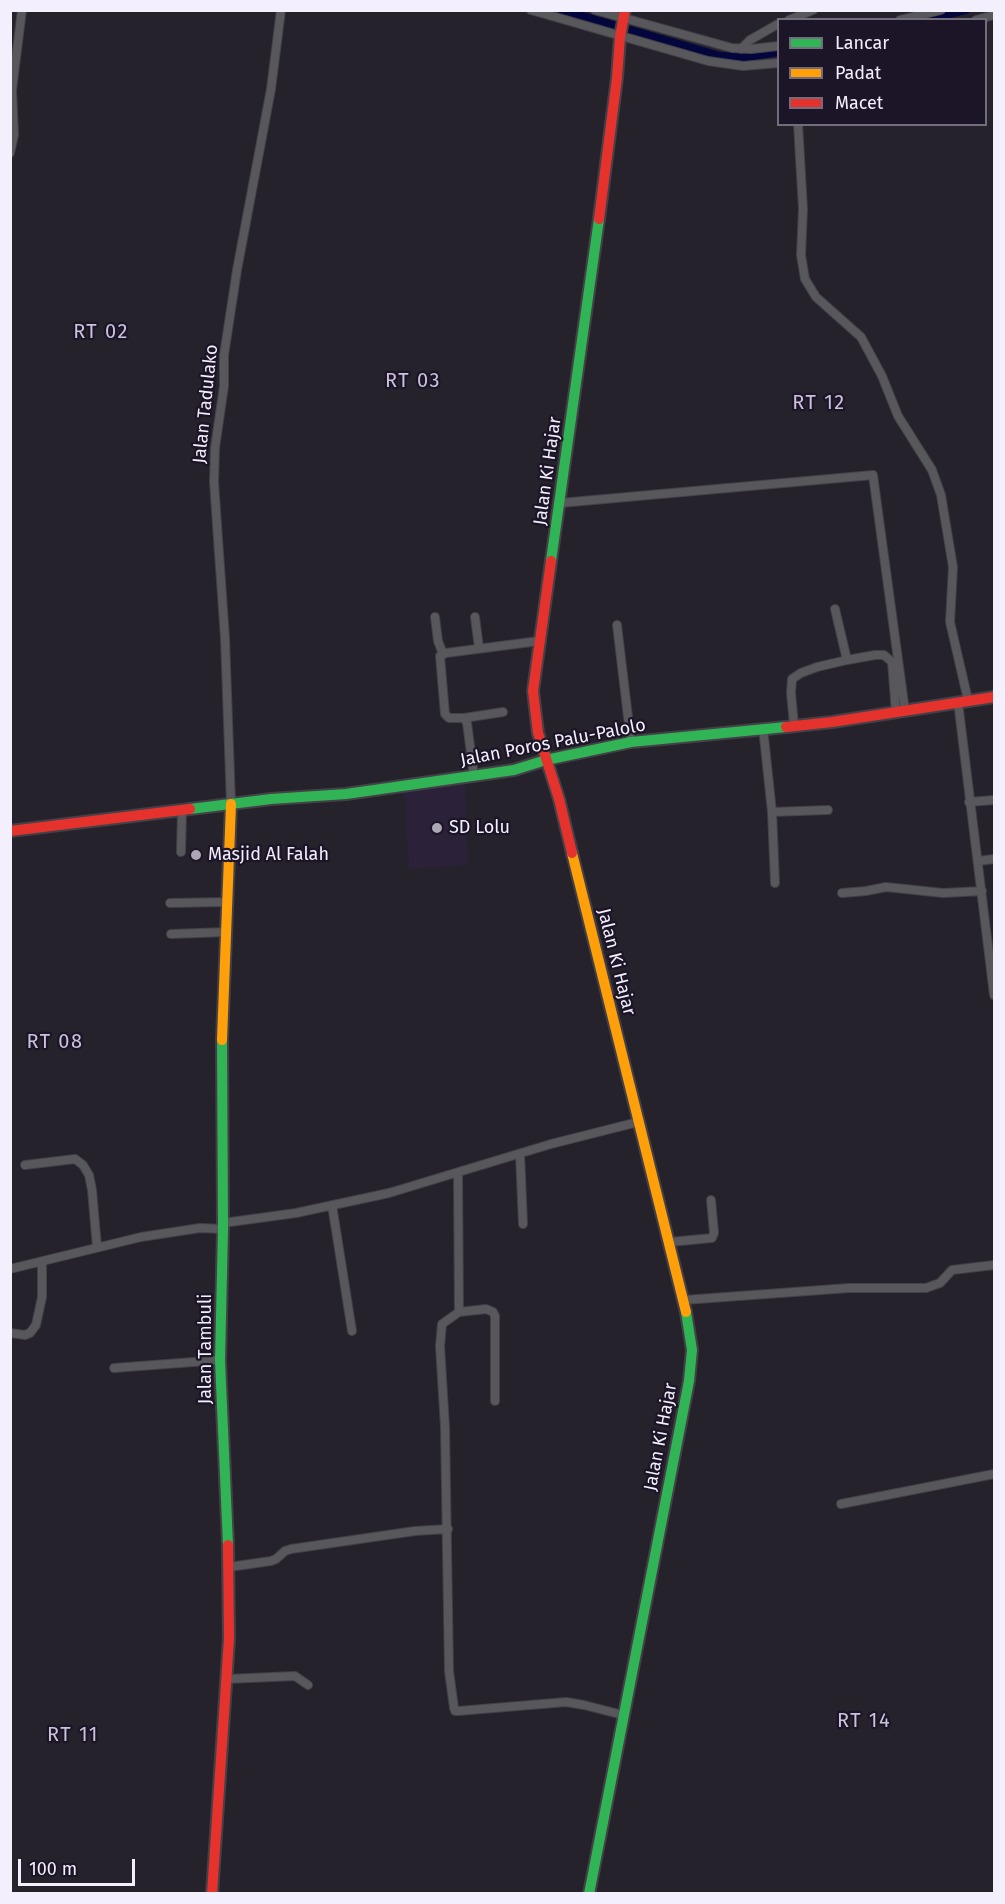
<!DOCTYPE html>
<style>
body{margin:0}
#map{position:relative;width:1005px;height:1904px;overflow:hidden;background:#26222c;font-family:"Fira Sans",sans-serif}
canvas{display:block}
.frame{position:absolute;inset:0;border:12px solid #f4effd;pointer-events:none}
.legend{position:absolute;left:777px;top:18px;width:210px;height:108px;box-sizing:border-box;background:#1c1427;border:2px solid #726c7d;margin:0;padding:8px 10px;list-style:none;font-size:18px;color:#f4effd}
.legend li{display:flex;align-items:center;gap:12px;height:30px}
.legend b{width:30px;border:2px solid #726c7d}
.scale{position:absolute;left:18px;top:1859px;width:117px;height:27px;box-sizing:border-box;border:3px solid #f4effd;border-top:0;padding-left:8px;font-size:18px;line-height:21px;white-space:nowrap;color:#f4effd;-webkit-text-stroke:4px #1c1427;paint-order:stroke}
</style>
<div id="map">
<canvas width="1005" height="1904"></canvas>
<div class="frame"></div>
<ul class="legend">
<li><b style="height:8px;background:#30b455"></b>Lancar</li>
<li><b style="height:8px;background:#ff9f0a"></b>Padat</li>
<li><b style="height:8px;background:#e5322d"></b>Macet</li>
</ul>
<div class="scale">100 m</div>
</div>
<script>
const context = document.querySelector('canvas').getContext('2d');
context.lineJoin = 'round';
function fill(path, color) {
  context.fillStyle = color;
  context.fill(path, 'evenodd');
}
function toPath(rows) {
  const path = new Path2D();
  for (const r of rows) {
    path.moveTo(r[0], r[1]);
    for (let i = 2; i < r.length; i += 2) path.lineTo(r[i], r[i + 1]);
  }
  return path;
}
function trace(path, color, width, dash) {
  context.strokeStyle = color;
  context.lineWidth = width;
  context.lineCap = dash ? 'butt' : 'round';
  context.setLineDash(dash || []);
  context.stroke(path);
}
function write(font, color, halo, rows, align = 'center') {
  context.font = font + ' "Fira Sans",sans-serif';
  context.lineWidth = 4.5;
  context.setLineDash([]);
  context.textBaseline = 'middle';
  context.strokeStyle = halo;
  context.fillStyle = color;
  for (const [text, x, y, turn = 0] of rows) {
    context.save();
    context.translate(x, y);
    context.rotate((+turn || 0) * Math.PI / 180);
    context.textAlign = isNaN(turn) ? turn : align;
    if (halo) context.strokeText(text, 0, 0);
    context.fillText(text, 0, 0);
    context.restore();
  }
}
const built = toPath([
 [465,784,468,865,409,869,404,792]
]);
const canal = toPath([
 [562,10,720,56,747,57,778,52],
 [925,20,966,10]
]);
const street = toPath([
 [531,10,708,61,743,66,778,63],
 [595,10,732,48,751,49,778,46],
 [789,20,813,10],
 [900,20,941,10],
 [976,20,994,15],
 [741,49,750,40,778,24],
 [798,124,803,209,801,255,805,279,816,297,861,337,882,376,898,416,932,470,941,495,953,567,950,622,968,700],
 [10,153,14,135,12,90,22,10],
 [560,503,873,475,905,711],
 [835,609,847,660],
 [435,617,438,641,443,654],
 [475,617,479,648],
 [617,625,631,742],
 [958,702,994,995],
 [464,718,503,712],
 [794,725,791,693,792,679,801,673,817,667,847,660,875,655,884,655,892,662,896,713],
 [763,728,772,812,775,883],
 [474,776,467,723,464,718,449,718,445,714,440,656,446,653,539,641],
 [969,802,994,800],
 [231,804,225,638,214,482,215,448,224,386,224,355,237,270,271,89,281,10],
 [772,812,828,810],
 [181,852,182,809],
 [978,861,994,859],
 [842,893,866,891,886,887,943,893,982,891],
 [170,903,228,902],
 [171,934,227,932],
 [520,1154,523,1224],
 [25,1165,75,1159,83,1165,89,1175,92,1190,97,1247],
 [458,1173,459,1312,442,1324,440,1346,445,1427,449,1671,454,1708,455,1711,458,1711,566,1702,584,1705,623,1715],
 [332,1205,352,1331],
 [223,1223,296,1213,389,1193,551,1144,638,1122],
 [670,1242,712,1238,714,1233,711,1200],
 [10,1269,141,1237,200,1228,223,1229],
 [684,1300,849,1288,926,1288,940,1283,952,1270,994,1265],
 [459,1312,486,1309,493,1312,495,1316,495,1401],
 [10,1333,25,1335,30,1333,36,1325,42,1297,42,1262],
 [114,1368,220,1360],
 [841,1504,994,1474],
 [229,1567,271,1561,276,1559,285,1551,291,1549,415,1531,448,1529],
 [227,1679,295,1676,308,1685]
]);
const fast = toPath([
 [551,561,599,219],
 [190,809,271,799,346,794,514,770,546,760,631,742,786,727],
 [222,1040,223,1229,220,1360,228,1545],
 [589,1894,689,1381,692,1350,686,1312]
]);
const slow = toPath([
 [572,853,686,1312],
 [222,1040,231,804]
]);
const jam = toPath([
 [599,219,617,78,620,37,625,10],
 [551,561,533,691,538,733,559,799,572,853],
 [786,727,832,722,994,697],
 [10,831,190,809],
 [212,1894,229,1639,228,1545]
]);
const markers = [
 [437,828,6,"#aca7b4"],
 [196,855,6,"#aca7b4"]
];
const streetNames = [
 ["Jalan Tadulako",206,404,-84],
 ["Jalan Ki Hajar",548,471,-82],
 ["Jalan Poros Palu-Palolo",553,743,-11],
 ["Jalan Ki Hajar",616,962,76],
 ["Jalan Tambuli",206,1349,-90],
 ["Jalan Ki Hajar",661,1437,-79]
];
const poiNames = [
 ["SD Lolu",449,828],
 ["Masjid Al Falah",208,855]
];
const neighbourhoodNames = [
 ["RT 02",101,332],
 ["RT 03",413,381],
 ["RT 12",819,403],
 ["RT 08",55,1042],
 ["RT 14",864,1721],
 ["RT 11",73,1735]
];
fill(built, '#2b2139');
trace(canal, '#03053d', 8);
trace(street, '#434048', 10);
trace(fast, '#434048', 14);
trace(slow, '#434048', 14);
trace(jam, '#434048', 14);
trace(street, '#58585c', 8);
trace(fast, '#30b455', 10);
trace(slow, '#ff9f0a', 10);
trace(jam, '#e5322d', 10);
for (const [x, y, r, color] of markers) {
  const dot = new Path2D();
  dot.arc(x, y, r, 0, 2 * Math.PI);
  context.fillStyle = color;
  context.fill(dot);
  trace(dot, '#1c1427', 2);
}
write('18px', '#f4effd', '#1c1427', streetNames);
write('18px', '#f4effd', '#1c1427', poiNames, 'left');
context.letterSpacing = '1.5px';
write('20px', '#cbc2dc', '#1c1427', neighbourhoodNames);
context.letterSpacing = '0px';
</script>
